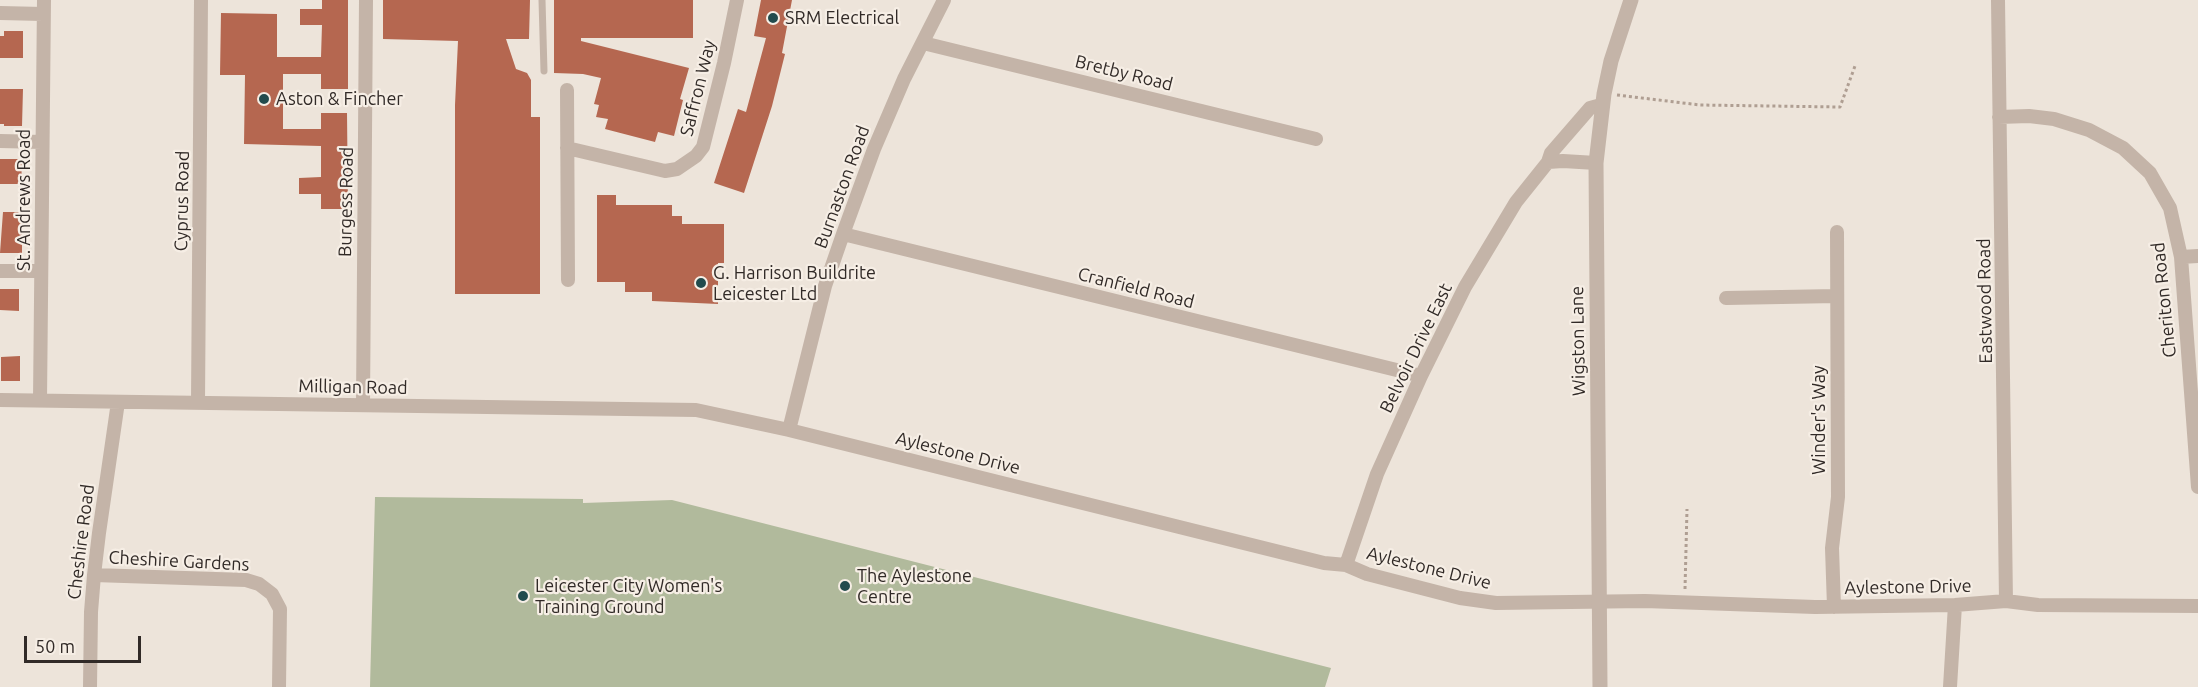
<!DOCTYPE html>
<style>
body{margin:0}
#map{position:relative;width:2198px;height:687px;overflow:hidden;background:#ede4da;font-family:Ubuntu,sans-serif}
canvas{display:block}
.scale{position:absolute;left:24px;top:636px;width:117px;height:27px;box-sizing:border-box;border:3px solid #312a27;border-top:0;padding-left:8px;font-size:18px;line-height:21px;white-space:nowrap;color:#312a27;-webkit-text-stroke:4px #f6eee5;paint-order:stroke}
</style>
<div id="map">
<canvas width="2198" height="687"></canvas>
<div class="scale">50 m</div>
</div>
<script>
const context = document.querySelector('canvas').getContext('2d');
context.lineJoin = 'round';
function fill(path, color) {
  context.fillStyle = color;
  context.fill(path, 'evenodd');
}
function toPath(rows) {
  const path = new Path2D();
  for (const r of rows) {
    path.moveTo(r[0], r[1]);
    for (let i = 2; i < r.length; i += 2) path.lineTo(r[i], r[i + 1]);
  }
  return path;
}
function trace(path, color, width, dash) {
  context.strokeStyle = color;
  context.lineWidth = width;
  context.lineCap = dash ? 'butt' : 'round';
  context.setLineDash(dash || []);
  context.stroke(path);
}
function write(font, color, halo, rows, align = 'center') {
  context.font = font + ' Ubuntu,sans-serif';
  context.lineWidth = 4.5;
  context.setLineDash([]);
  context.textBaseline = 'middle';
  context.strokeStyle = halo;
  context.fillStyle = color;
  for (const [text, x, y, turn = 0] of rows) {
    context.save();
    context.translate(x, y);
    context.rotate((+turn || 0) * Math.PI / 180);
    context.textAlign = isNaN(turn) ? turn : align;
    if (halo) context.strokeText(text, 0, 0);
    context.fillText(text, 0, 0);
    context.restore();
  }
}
const green = toPath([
 [375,497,583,499,583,503,672,500,1331,668,1325,687,370,687]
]);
const building = toPath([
 [322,0,348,0,348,89,321,89,321,74,283,74,283,129,321,129,321,113,347,113,348,209,321,209,321,194,299,194,299,178,321,177,321,146,244,144,245,75,220,75,221,13,277,14,277,57,321,57,322,25,300,25,300,9,322,9],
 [383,0,530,0,529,39,506,39,516,69,527,73,531,80,531,117,540,117,540,294,455,294,455,105,458,41,383,39],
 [554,0,693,0,693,38,581,38,581,41,689,68,680,99,683,100,674,136,658,132,655,142,605,129,608,119,596,117,599,105,594,104,601,78,583,74,554,73],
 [761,0,792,0,782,53,785,54,772,106,744,193,714,183,738,109,746,112,766,38,754,36],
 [4,31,23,31,23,58,0,58,0,36,4,36],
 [0,89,23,89,22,126,4,126,4,124,0,124],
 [0,159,18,159,22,163,21,184,0,184],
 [597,195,616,195,616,205,672,205,672,216,682,216,682,224,724,224,724,263,718,263,718,304,652,301,652,292,625,292,625,282,597,282],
 [3,212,22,212,22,253,0,253],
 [0,289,19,289,19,311,0,310],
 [20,356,20,381,1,381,1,357]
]);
const path = toPath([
 [1617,95,1700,105,1840,107,1855,66],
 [1685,589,1687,509]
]);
const service = toPath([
 [542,0,544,71]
]);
const minor = toPath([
 [1998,0,2006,601],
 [0,13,43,14],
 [923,43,1316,139],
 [567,90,568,280],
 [1999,117,2029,116,2054,119,2089,130,2123,148,2150,173,2170,208,2181,257,2198,487],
 [0,141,42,142],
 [567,148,665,171,677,169,696,156,703,147,724,63,737,0],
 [1548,162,1563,161,1596,163],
 [843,234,1421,376],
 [2181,257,2198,256],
 [0,271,41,271],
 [1726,298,1837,296],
 [0,400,696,410,789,430,1324,563,1346,565,1367,574,1460,598,1496,603,1645,601,1815,607,1955,605,2006,601,2038,605,2198,606],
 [40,400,44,0],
 [198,402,201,0],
 [363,405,366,0],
 [789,430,825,286,843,234,874,149,904,79,944,0],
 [1346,565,1377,474,1421,376,1465,287,1516,202,1548,162,1551,153,1590,108,1601,105],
 [94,575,246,580,259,584,272,594,280,609,279,687],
 [1834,607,1832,548,1838,497,1837,232],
 [90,687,91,612,94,575,99,533,118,402],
 [1950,687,1955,605]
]);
const tertiary = toPath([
 [1600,687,1596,163,1604,94,1611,61,1631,0]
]);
const markers = [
 [773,18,6,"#224b4d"],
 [264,99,6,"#224b4d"],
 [701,283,6,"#224b4d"],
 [845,586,6,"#224b4d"],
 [523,596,6,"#224b4d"]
];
const poiNames = [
 ["SRM Electrical",785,18],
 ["Aston & Fincher",276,99],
 ["G. Harrison Buildrite",713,273],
 ["Leicester Ltd",713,294],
 ["The Aylestone",857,576],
 ["Centre",857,597],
 ["Leicester City Women's",535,586],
 ["Training Ground",535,607]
];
const streetNames = [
 ["Bretby Road",1124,73,14],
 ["Saffron Way",698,88,-76],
 ["Burnaston Road",842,187,-70],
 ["St. Andrews Road",24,200,-90],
 ["Cyprus Road",182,201,-89],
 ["Burgess Road",346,202,-89],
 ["Cranfield Road",1136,288,14],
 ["Cheriton Road",2164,300,-96],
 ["Eastwood Road",1985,301,-91],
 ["Wigston Lane",1578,341,-91],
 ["Belvoir Drive East",1416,348,-64],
 ["Milligan Road",353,387,1],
 ["Winder's Way",1819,420,-90],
 ["Aylestone Drive",958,453,14],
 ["Cheshire Road",81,542,-83],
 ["Cheshire Gardens",179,561,3],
 ["Aylestone Drive",1429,568,14],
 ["Aylestone Drive",1908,587,-1]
];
fill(green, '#b1ba9c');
fill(building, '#b56750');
trace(path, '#af9e92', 3, [3, 3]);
trace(service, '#c4b4a8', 7);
trace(minor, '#c4b4a8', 14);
trace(tertiary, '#c4b4a8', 15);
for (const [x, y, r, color] of markers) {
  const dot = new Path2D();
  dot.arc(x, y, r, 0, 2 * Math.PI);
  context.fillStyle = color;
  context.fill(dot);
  trace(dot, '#f6eee5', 2);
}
write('18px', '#312a27', '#f6eee5', poiNames, 'left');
write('18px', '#312a27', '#f6eee5', streetNames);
</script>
